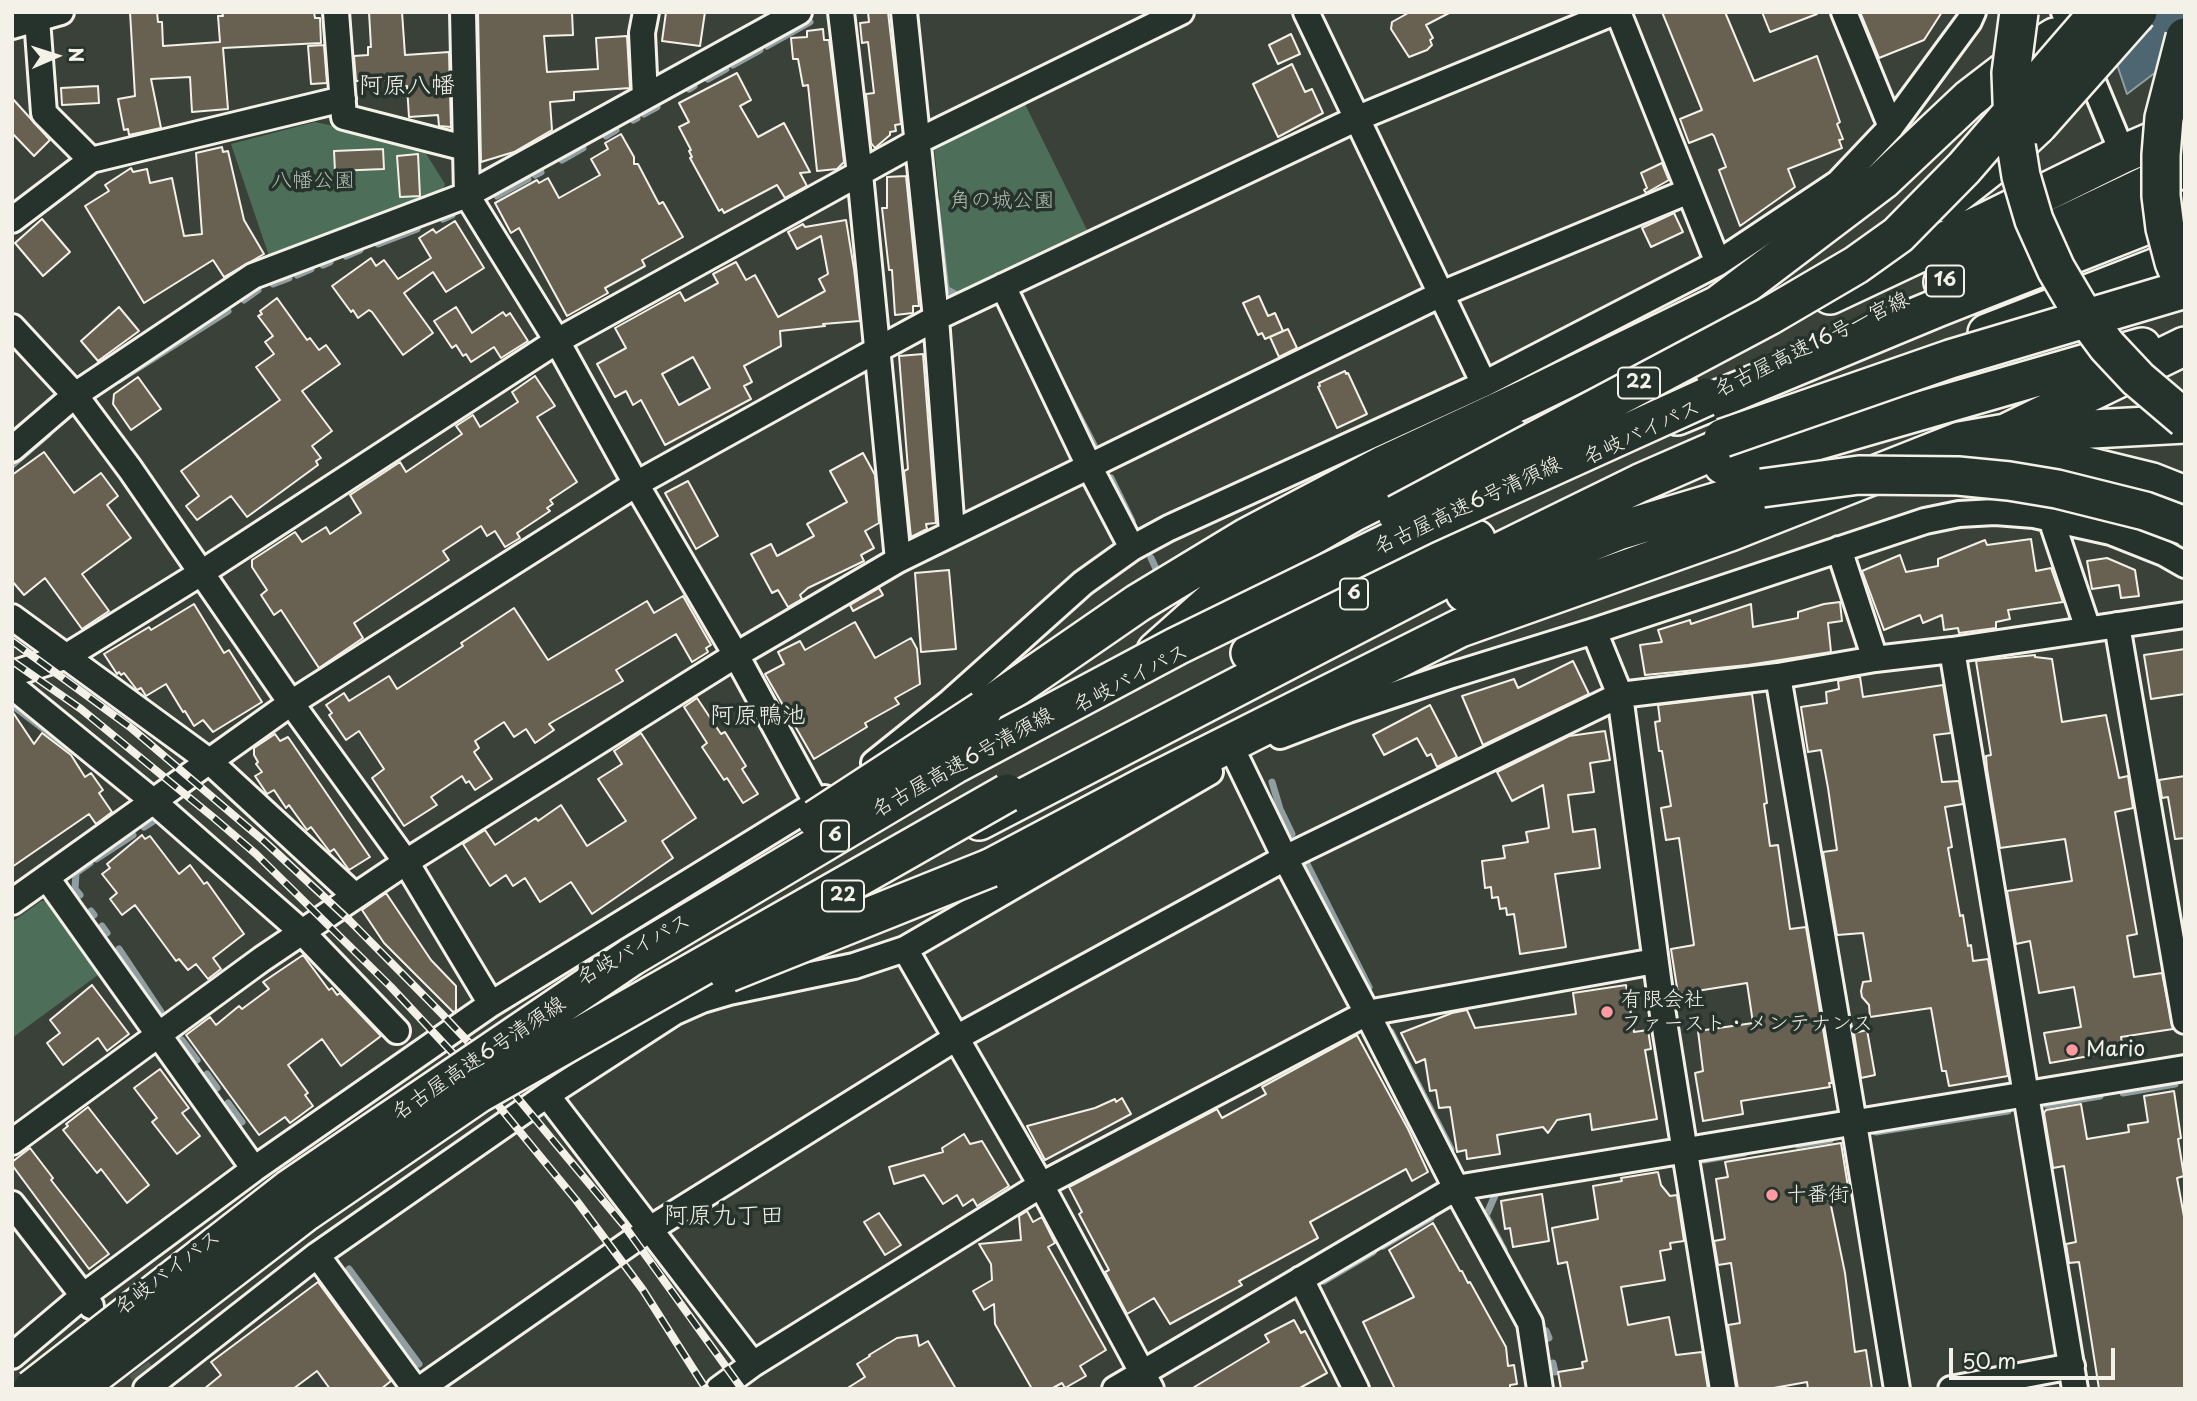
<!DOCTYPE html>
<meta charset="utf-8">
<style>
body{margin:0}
#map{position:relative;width:2197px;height:1401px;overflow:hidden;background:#3a4138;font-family:"Playpen Sans",sans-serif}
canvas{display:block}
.frame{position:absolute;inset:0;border:14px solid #f4f1e8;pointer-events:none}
.north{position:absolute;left:21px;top:21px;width:70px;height:70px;-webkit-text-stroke:5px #26332d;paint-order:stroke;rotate:87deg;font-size:19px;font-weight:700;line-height:28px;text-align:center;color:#f4f1e8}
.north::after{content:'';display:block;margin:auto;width:24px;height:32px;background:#f4f1e8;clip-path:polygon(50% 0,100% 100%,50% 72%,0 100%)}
.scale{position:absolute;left:1949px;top:1348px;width:166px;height:32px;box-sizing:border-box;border:4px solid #f4f1e8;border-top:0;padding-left:9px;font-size:21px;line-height:24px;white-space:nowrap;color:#f4f1e8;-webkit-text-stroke:5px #26332d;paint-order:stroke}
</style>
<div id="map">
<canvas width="2197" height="1401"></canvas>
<div class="frame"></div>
<div class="north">N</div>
<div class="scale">50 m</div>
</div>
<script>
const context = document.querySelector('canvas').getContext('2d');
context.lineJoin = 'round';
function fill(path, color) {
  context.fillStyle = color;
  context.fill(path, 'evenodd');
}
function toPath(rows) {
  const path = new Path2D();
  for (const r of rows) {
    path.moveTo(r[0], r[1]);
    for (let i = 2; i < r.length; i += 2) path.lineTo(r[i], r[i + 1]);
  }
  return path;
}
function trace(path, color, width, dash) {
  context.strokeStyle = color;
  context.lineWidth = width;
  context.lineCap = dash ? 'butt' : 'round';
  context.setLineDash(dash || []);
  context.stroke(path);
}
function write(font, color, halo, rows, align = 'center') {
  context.font = font + ' "Playpen Sans","Klee One",sans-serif';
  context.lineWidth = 7;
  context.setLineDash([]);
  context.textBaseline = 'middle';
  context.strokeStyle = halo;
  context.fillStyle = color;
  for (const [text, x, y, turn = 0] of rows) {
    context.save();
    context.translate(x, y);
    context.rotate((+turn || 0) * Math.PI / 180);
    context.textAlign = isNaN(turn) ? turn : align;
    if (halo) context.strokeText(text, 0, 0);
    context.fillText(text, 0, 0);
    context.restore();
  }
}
const green = toPath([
 [1024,102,1087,230,957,293,949,287,934,147],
 [315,122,420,144,445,184,441,194,269,256,231,144],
 [41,901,53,901,102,972,12,1038,12,922]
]);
const water = toPath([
 [2146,12,2185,12,2185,50,2127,94,2111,47,2151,29,2146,12]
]);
const stream = toPath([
 [767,46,810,22],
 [733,65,760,50],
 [708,79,726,69],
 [689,89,694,86],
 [644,114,657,107],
 [633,120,637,118],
 [606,136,616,130],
 [562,160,583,148],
 [535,175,541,172],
 [497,196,528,179],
 [936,202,946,289,957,295,963,293],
 [443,219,452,215],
 [378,244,417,229],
 [346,256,360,250],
 [323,265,330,262],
 [297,275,311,269],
 [273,284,289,278],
 [244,300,258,290],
 [119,380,228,311],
 [1065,389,1094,445],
 [12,465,48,434],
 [1111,478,1132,521],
 [1151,558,1159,575],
 [12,705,70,749],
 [1272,782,1280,809,1292,834],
 [144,827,155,820,154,815],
 [96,859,133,835],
 [1306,862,1369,987],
 [80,895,75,889,76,873,90,863],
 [91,911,94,915],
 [102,926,107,933],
 [119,949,161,1012],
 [1391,1032,1451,1149],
 [182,1040,197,1060],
 [207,1074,217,1088],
 [2123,1093,2175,1084],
 [228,1103,242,1122],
 [2047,1105,2100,1096],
 [1876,1132,2008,1111],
 [1798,1145,1830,1140],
 [1704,1160,1744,1153],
 [1501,1192,1496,1193,1486,1216,1504,1250],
 [1383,1246,1431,1218],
 [349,1269,419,1364],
 [1324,1281,1373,1252],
 [1546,1331,1549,1338],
 [1553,1363,1555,1372]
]);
const building = toPath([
 [130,12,157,12,158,22,162,22,163,46,220,42,218,16,223,16,222,12,314,12,315,18,320,18,321,43,223,48,228,109,192,112,190,77,151,79,161,128,129,135,128,129,124,130,118,99,135,96,130,12],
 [369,12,402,12,405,55,449,52,451,127,439,126,438,115,409,117,407,86,402,86,401,79,356,81,354,56,368,55,368,47,371,47,369,12],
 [478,12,572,12,573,35,544,36,547,72,598,69,596,38,627,36,630,88,574,92,574,100,550,102,552,130,514,152,481,162,478,12],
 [666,12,705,12,700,46,662,41,666,12],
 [868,12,888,12,901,124,895,125,896,131,890,132,890,135,875,148,871,143,866,94,874,93,868,42,862,43,860,23,869,22,868,12],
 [1410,12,1451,12,1426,25,1433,38,1430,40,1432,45,1427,50,1409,57,1391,29,1392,22,1410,12],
 [1662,12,1725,12,1754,81,1817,56,1840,122,1837,124,1843,139,1839,140,1842,148,1788,169,1795,187,1740,226,1719,170,1726,167,1714,136,1712,134,1689,143,1680,119,1702,110,1662,12],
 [1762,12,1816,12,1817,14,1770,32,1762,12],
 [1860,12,1942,12,1924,40,1879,58,1860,12],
 [823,29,824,40,829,40,844,162,837,169,817,171,808,85,803,86,798,59,793,59,791,38,807,37,807,31,823,29],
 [1291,34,1300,54,1278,64,1269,45,1291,34],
 [324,45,327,83,311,84,308,46,324,45],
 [1292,64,1305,92,1312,89,1323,113,1278,137,1253,84,1292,64],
 [737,73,751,100,740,106,758,137,784,123,810,172,800,173,807,186,785,198,777,185,724,213,722,209,719,211,690,158,692,157,689,151,691,150,679,127,689,122,679,103,737,73],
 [98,86,99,103,62,105,61,88,98,86],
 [12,98,50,140,34,156,12,133,12,98],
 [621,134,634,157,634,164,638,164,659,204,663,202,683,237,642,260,645,266,605,288,608,293,567,316,519,228,511,233,495,203,537,180,539,183,548,178,559,198,600,175,591,159,608,149,605,143,621,134],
 [222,147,223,152,228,151,244,220,264,254,224,277,213,260,144,303,85,206,109,191,105,185,131,168,133,172,147,169,150,183,172,178,184,236,202,234,196,153,222,147],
 [383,149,384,169,335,171,334,151,383,149],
 [418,154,420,196,400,197,397,156,418,154],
 [1662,163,1669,180,1646,193,1644,190,1647,188,1641,173,1662,163],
 [906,176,919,306,913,306,913,313,895,315,892,270,889,270,882,208,887,208,887,177,906,176],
 [1674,213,1683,232,1651,247,1642,228,1674,213],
 [42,219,70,252,43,276,15,243,42,219],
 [846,220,854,269,860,321,823,324,825,326,780,331,781,346,744,366,752,382,744,386,751,399,665,445,641,400,633,405,626,391,615,397,597,364,626,348,615,328,680,292,685,301,718,283,713,274,736,262,746,280,755,275,778,317,825,291,819,279,828,274,821,236,797,249,788,232,803,224,805,227,846,220],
 [693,357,710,388,679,405,662,374,693,357],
 [455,221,484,268,446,292,433,272,404,293,433,333,403,355,372,312,369,310,358,318,353,310,351,312,332,286,371,258,376,266,384,260,398,279,431,258,419,238,433,229,436,233,455,221],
 [1259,296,1268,316,1275,313,1283,331,1265,339,1262,333,1258,335,1243,303,1259,296],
 [277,298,307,340,310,338,319,350,326,345,340,364,302,391,332,431,312,446,321,458,316,461,318,465,247,517,231,496,197,520,186,506,199,496,181,471,280,400,256,367,274,354,265,342,273,336,258,316,262,314,260,311,277,298],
 [119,307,139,331,98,361,81,341,119,307],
 [456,307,472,333,503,312,506,316,510,313,528,341,501,358,494,347,471,362,466,354,463,356,456,345,452,348,434,321,456,307],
 [1288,329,1297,348,1279,357,1270,337,1288,329],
 [923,354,936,523,926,524,927,529,911,537,904,471,908,469,899,356,923,354],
 [1345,371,1346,374,1348,373,1367,414,1337,428,1318,387,1320,386,1319,383,1345,371],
 [535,376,555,406,537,417,577,482,550,500,553,504,547,508,550,511,517,533,520,538,505,547,495,531,487,536,481,526,443,551,449,560,354,623,363,638,319,668,281,610,274,615,261,595,267,590,252,567,252,560,295,532,302,542,326,527,330,534,361,513,350,495,400,462,406,472,462,434,456,426,473,415,480,427,518,402,512,392,535,376],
 [138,377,161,409,131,430,113,404,114,394,138,377],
 [44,452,74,493,101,473,118,496,107,505,131,538,82,574,109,611,82,629,45,578,24,595,12,581,12,475,44,452],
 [863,453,875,475,879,523,865,531,874,548,861,555,864,561,808,588,800,595,802,599,788,607,778,590,772,593,751,554,771,544,777,556,814,536,807,524,847,502,830,471,863,453],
 [688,481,718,536,696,549,665,493,688,481],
 [2031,539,2036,571,2051,568,2063,602,2008,610,2010,619,1996,622,1996,628,1959,633,1958,628,1944,630,1942,615,1923,623,1920,615,1884,630,1862,571,1900,555,1906,572,1938,566,1938,559,1985,540,1987,545,2031,539],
 [2107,558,2135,570,2139,596,2121,598,2119,585,2092,589,2087,561,2107,558],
 [949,570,956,649,921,652,915,573,949,570],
 [879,588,883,595,853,611,850,605,879,588],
 [683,596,711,645,706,648,708,652,692,662,676,634,616,670,623,681,549,724,554,730,535,743,526,729,514,737,504,722,475,741,479,748,474,752,492,779,475,790,469,781,466,783,462,776,431,797,437,805,404,826,372,778,384,769,359,731,346,740,329,715,332,713,326,705,344,693,349,701,389,676,397,689,463,646,461,643,514,608,548,660,647,601,654,613,683,596],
 [1840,602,1842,621,1828,623,1831,652,1748,665,1645,675,1640,645,1662,642,1658,630,1690,620,1691,624,1751,604,1753,627,1798,618,1798,612,1824,604,1840,602],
 [194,604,224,653,229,650,262,702,213,732,203,720,194,726,185,711,183,712,166,684,146,696,141,688,137,690,124,673,121,675,119,672,117,674,104,654,149,627,151,630,194,604],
 [855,622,875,658,911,638,917,649,920,684,895,698,899,704,865,723,867,727,814,759,765,674,784,664,778,652,800,641,805,650,855,622],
 [2185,649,2185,694,2151,699,2144,655,2185,649],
 [2035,655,2035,657,2052,659,2062,722,2106,715,2119,778,2128,776,2133,808,2115,812,2137,934,2127,936,2134,977,2162,973,2173,1029,2121,1037,2123,1050,2050,1063,2044,1033,2081,1027,2074,987,2039,993,2030,941,2016,944,2007,891,2072,881,2065,839,2000,848,1987,769,1986,756,1991,755,1976,661,2035,655],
 [1573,661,1589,694,1483,745,1462,696,1514,679,1518,688,1573,661],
 [1856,677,1860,677,1863,697,1943,685,1951,733,1934,735,1942,782,1959,781,1963,804,1945,807,1952,847,1948,848,1960,916,1963,915,1968,946,1971,945,1973,961,1988,959,2008,1076,1949,1086,1946,1071,1942,1071,1931,1008,1870,1017,1869,1005,1862,997,1861,991,1863,982,1871,981,1863,933,1837,935,1823,852,1837,850,1828,788,1821,750,1808,752,1801,707,1827,703,1826,692,1839,689,1838,681,1856,677],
 [1752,694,1767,803,1764,804,1770,846,1778,845,1790,929,1806,927,1832,1083,1829,1083,1830,1087,1741,1101,1743,1114,1703,1121,1695,1073,1703,1071,1698,1031,1753,1023,1747,983,1678,994,1671,949,1694,945,1679,838,1666,840,1661,808,1671,806,1662,751,1659,751,1655,722,1660,721,1658,705,1752,694],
 [697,698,721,734,725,732,746,766,742,769,758,794,743,803,727,778,724,780,702,747,707,743,684,707,697,698],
 [1430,705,1457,757,1437,767,1431,754,1427,756,1417,738,1384,755,1373,735,1430,705],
 [12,711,34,744,42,733,71,755,85,777,91,773,103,790,99,793,112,812,96,824,89,814,12,867,12,711],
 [1605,731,1610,760,1590,763,1594,792,1568,795,1573,832,1595,829,1600,868,1555,874,1566,947,1520,954,1514,914,1507,915,1506,908,1500,909,1498,897,1492,898,1491,887,1485,888,1482,861,1505,858,1503,846,1528,842,1526,832,1549,828,1543,785,1512,801,1497,772,1569,736,1605,731],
 [641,733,696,818,662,841,673,858,592,914,571,882,540,902,525,878,513,886,506,875,490,886,463,844,485,830,495,845,536,818,538,821,561,805,587,846,626,821,598,779,622,764,614,751,641,733],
 [275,734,280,741,288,737,370,857,349,870,334,849,330,852,311,827,307,830,289,805,286,808,274,790,267,794,255,776,262,772,256,764,258,762,254,755,254,748,275,734],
 [2185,776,2185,838,2175,839,2168,797,2162,798,2159,780,2185,776],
 [142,835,145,839,150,836,179,874,190,865,204,884,207,882,244,934,213,958,221,969,208,979,196,964,188,970,179,959,176,961,135,905,122,915,110,899,117,893,102,874,110,868,107,864,142,835],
 [386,893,431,960,456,986,456,1011,453,1012,384,943,362,910,386,893],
 [303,955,329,990,332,988,337,995,340,993,381,1036,341,1066,322,1039,288,1065,308,1093,305,1095,313,1106,290,1123,285,1117,259,1135,186,1035,210,1017,216,1025,239,1006,242,1009,269,989,263,982,303,955],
 [92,985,129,1034,107,1051,98,1038,63,1065,47,1043,60,1033,50,1020,92,985],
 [1626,985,1634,1032,1648,1030,1651,1049,1645,1050,1657,1119,1592,1130,1590,1114,1557,1120,1548,1133,1543,1127,1497,1135,1500,1154,1467,1159,1466,1150,1457,1152,1450,1107,1439,1108,1436,1090,1430,1091,1425,1059,1416,1063,1401,1033,1452,1013,1467,1010,1475,1028,1576,1014,1573,993,1626,985],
 [1867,1030,1875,1075,1861,1078,1854,1033,1867,1030],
 [1357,1035,1408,1129,1428,1172,1412,1181,1406,1169,1310,1222,1318,1238,1239,1281,1242,1285,1170,1324,1154,1298,1127,1314,1105,1272,1109,1270,1079,1214,1082,1212,1069,1187,1217,1109,1222,1118,1266,1094,1262,1087,1357,1035],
 [160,1069,189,1108,182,1113,200,1136,177,1154,152,1122,157,1118,134,1088,160,1069],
 [2174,1091,2181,1138,2178,1139,2184,1176,2177,1178,2185,1222,2185,1389,2099,1389,2079,1262,2069,1263,2066,1244,2076,1242,2064,1166,2053,1168,2044,1113,2046,1110,2081,1104,2087,1139,2129,1132,2128,1125,2148,1122,2144,1096,2174,1091],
 [1122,1098,1131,1114,1045,1160,1027,1126,1095,1108,1115,1099,1116,1102,1122,1098],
 [88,1107,149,1185,127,1203,101,1169,97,1173,63,1130,68,1126,66,1124,88,1107],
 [964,1134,970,1144,982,1141,1009,1186,977,1206,973,1199,963,1206,957,1195,943,1204,924,1175,894,1184,889,1167,943,1152,942,1148,964,1134],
 [1841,1143,1849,1193,1829,1196,1845,1273,1855,1352,1866,1350,1872,1389,1808,1389,1807,1382,1768,1389,1738,1389,1728,1325,1740,1323,1731,1263,1718,1265,1714,1241,1725,1239,1716,1179,1728,1177,1725,1162,1841,1143],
 [30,1148,53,1178,51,1180,109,1254,89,1269,12,1165,12,1162,30,1148],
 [1658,1172,1661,1185,1670,1196,1677,1195,1684,1241,1670,1243,1671,1249,1660,1251,1665,1280,1621,1287,1628,1325,1669,1317,1676,1355,1702,1352,1708,1389,1561,1389,1558,1372,1583,1368,1582,1362,1587,1361,1567,1262,1558,1264,1552,1228,1598,1219,1593,1186,1622,1181,1621,1178,1658,1172],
 [1542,1194,1549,1241,1513,1247,1510,1228,1505,1229,1501,1201,1542,1194],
 [1027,1211,1033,1222,1042,1217,1055,1243,1048,1247,1106,1350,1080,1366,1086,1376,1065,1388,1062,1383,1051,1389,1032,1389,995,1324,994,1304,984,1310,973,1291,992,1280,991,1264,979,1244,1021,1240,1019,1216,1027,1211],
 [879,1213,901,1245,885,1255,864,1222,879,1213],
 [1433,1223,1460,1271,1462,1271,1468,1283,1470,1282,1506,1347,1508,1366,1514,1365,1517,1384,1510,1385,1510,1389,1395,1389,1363,1322,1414,1297,1389,1250,1433,1223],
 [318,1282,391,1381,381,1389,330,1389,317,1371,293,1389,204,1389,221,1375,211,1362,318,1282],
 [1294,1320,1301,1333,1305,1331,1327,1373,1298,1389,1191,1389,1269,1342,1265,1335,1294,1320],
 [917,1335,919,1346,928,1341,956,1389,846,1389,865,1377,857,1364,870,1356,869,1355,897,1338,917,1335]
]);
const minorTunnel = toPath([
 [117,1340,143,1374]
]);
const minor = toPath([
 [336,12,344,117,465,148],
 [463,12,467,195,557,341,636,484,736,655,817,804],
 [841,12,860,174,898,560],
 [904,12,936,318,952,532],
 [1306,12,1484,384],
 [1618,12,1718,263],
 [1844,12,1891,127],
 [2064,12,2123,154],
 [37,19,44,113,91,160],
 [12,26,61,12],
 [645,97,642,33,646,12],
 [12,220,91,160,343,99],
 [1003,286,1089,466,1132,548],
 [12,327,75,395,130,469,291,703,406,862,491,1004],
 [12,449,75,395,253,276,467,195,799,12],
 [2051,519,2088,629],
 [1839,549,1875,659],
 [12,617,209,761,355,896],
 [2117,625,2185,1021],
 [1594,631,1620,695,1663,1015,1723,1389],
 [1952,650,2075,1389],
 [12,674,67,656,201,573,557,341,918,141,1181,12],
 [1778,676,1854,1123,1897,1389],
 [12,686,153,801,302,932,397,1031],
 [1280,736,1348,710,1452,675,1594,631,1925,521,1959,514,1995,512,2034,515,2111,532,2164,553,2185,565],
 [1236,757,1285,858,1367,1013,1456,1188,1530,1323,1540,1389],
 [874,763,950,702,1083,583,1132,548,1169,528,1484,384,1718,263,1838,183,1891,127,1969,21,1973,12],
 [47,878,254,1169],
 [12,902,291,703,636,484,877,350,936,318,1358,118,1615,12],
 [905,949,1041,1185,1151,1389],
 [547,1095,753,1364],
 [12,1142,262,959,406,862,736,655,898,560,1441,294,1689,191],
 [12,1204,91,1306],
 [317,1255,415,1389],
 [1301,1279,1356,1389],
 [12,1356,83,1296,254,1169,491,1004,825,798],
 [146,1389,317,1255,547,1095,675,1012,702,1000,729,992,854,966,905,949,1210,772],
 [420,1389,650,1229,956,1038,1285,858,1620,695,1778,676,1875,659,1952,650,2185,615],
 [719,1389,753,1364,1041,1185,1367,1013,1655,961],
 [1115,1389,1456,1188,2185,1068],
 [1951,1389,2072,1366]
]);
const highway = toPath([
 [1945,203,2006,155,2037,126],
 [1943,282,2185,167],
 [1830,295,1985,222,2123,154,2185,127],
 [1987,333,2185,256],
 [1677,416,1937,308,2185,210],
 [2018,433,2185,424],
 [1971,451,2009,452,2058,459,2152,482,2185,495],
 [1723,465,1757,458,2142,347],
 [1465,593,1618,531,1762,488],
 [1156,651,1237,579,1354,512,1455,461,1512,437],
 [1250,653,1334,603,1432,556,1476,539],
 [983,710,1138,603,1247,537,1383,465,1527,398,1718,305,1883,180,1969,99,2025,56,2055,37],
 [979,821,1446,578,1640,483,1757,432],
 [990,868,1145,786,1460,628,1730,532,1960,441,2006,433,2185,346]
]);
const rail = toPath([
 [12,641,130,727,265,842,350,921,442,1014,491,1066,626,1228,742,1389],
 [12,661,81,709,214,818,256,854,391,987,475,1077,576,1200,643,1290,706,1389]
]);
const highwayBridge = toPath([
 [2019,12,2011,73,2013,126,2021,176,2034,220,2056,269,2079,308,2107,346,2138,379,2185,419],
 [2185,37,2164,118,2161,155,2161,196,2165,228,2174,262,2185,288],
 [2038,125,2138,12],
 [1723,438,1950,359,2185,289],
 [1762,488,1859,475,1958,476,2009,481,2057,489,2145,511,2185,526],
 [1397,514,1769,316,1856,265,1898,235,1964,168,2099,12],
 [816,819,983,710],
 [728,973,990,868],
 [32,1389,289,1189,631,957,954,765,1177,646,1424,525,1706,397],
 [76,1389,303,1214,478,1094,1007,793]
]);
const markers = [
 [1607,1012,7,"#ff9aa2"],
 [2072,1050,7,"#ff9aa2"],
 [1772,1195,7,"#ff9aa2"]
];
const shields = [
 [1945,281,38],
 [1639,383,42],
 [1354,594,28],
 [835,836,28],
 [843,896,42]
];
const shieldNames = [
 ["16",1945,281],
 ["22",1639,383],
 ["6",1354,594],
 ["6",835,836],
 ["22",843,896]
];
const parkNames = [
 ["八幡公園",313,181],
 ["角の城公園",1002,201]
];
const streetNames = [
 ["名古屋高速16号一宮線",1812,345,-26],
 ["名岐バイパス",1642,433,-25],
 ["名古屋高速6号清須線",1468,506,-25],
 ["名岐バイパス",1131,679,-27],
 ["名古屋高速6号清須線",963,763,-29],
 ["名岐バイパス",634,950,-29],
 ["名古屋高速6号清須線",479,1059,-34],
 ["名岐バイパス",168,1273,-37]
];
const poiNames = [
 ["有限会社",1621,1000],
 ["ファースト・メンテナンス",1621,1024],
 ["Mario",2086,1050],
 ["十番街",1786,1195]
];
const quarterNames = [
 ["阿原八幡",407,86],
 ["阿原鴨池",758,716],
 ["阿原九丁田",724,1216]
];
fill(green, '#4d6e58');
fill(water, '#4d6672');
trace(water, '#909ea1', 2);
trace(stream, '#909ea1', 7);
fill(building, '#686151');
trace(building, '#f4f1e8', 2);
trace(minorTunnel, '#565b52', 24, [24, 12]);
trace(minor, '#f4f1e8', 30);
trace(highway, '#f4f1e8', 42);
trace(minor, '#26332d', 24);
trace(highway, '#26332d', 37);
trace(rail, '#f4f1e8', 8);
trace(rail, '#26332d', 5, [16]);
trace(highwayBridge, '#f4f1e8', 42, []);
trace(highwayBridge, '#26332d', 37);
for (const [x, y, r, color] of markers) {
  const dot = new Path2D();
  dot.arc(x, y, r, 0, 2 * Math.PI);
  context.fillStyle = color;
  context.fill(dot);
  trace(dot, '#26332d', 2.5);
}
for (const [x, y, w] of shields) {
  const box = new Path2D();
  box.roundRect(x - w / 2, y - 15.5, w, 31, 5);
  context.fillStyle = '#26332d';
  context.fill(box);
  trace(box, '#f4f1e8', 2);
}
write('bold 19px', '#f4f1e8', null, shieldNames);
write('21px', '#b1bdae', '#26332d', parkNames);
write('21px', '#f4f1e8', '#26332d', streetNames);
write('21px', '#f4f1e8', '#26332d', poiNames, 'left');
write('24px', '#f4f1e8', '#26332d', quarterNames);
</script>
